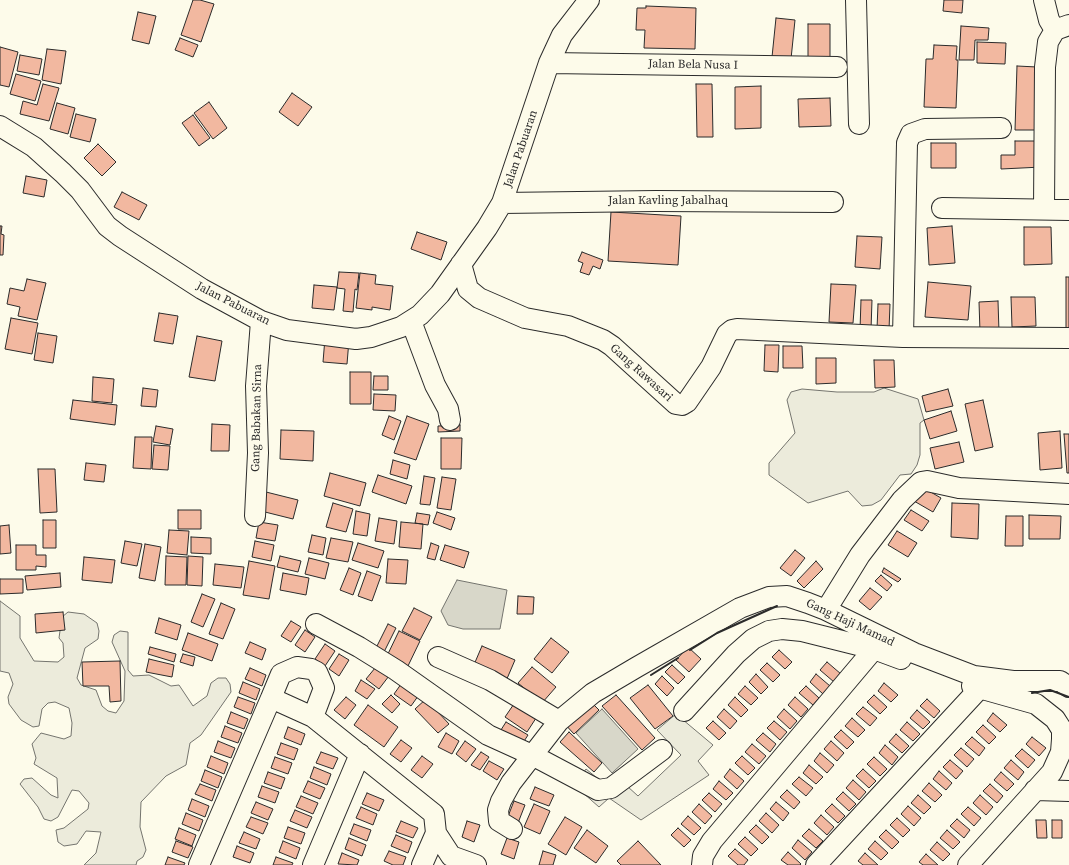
<!DOCTYPE html>
<style>
body{margin:0}
canvas{display:block;background:#fdfbea}
</style>
<canvas width="1069" height="865"></canvas>
<script>
const context = document.querySelector('canvas').getContext('2d');
context.lineJoin = 'round';
function fill(path, color) {
  context.fillStyle = color;
  context.fill(path, 'evenodd');
}
function toPath(rows) {
  const path = new Path2D();
  for (const r of rows) {
    path.moveTo(r[0], r[1]);
    for (let i = 2; i < r.length; i += 2) path.lineTo(r[i], r[i + 1]);
  }
  return path;
}
function trace(path, color, width, dash) {
  context.strokeStyle = color;
  context.lineWidth = width;
  context.lineCap = dash ? 'butt' : 'round';
  context.setLineDash(dash || []);
  context.stroke(path);
}
function write(font, color, halo, rows, align = 'center') {
  context.font = font + ' "Source Serif 4",serif';
  context.lineWidth = 3;
  context.setLineDash([]);
  context.textBaseline = 'middle';
  context.strokeStyle = halo;
  context.fillStyle = color;
  for (const [text, x, y, turn = 0] of rows) {
    context.save();
    context.translate(x, y);
    context.rotate((+turn || 0) * Math.PI / 180);
    context.textAlign = isNaN(turn) ? turn : align;
    if (halo) context.strokeText(text, 0, 0);
    context.fillText(text, 0, 0);
    context.restore();
  }
}
const green = toPath([
 [884,388,918,399,924,420,920,423,920,455,917,465,911,474,900,475,881,500,872,505,862,506,848,491,808,503,769,475,769,463,795,433,787,400,791,392,802,389,837,392,874,392,884,388],
 [0,601,20,616,20,638,34,661,58,662,64,657,63,643,59,638,62,617,68,612,84,614,97,623,99,631,98,639,85,648,77,678,81,685,96,690,102,706,108,711,116,713,124,701,125,671,112,642,114,635,120,631,128,632,128,670,133,676,149,675,171,686,179,685,193,706,207,696,211,683,218,678,226,678,230,684,231,692,201,735,190,743,186,765,166,776,141,802,140,827,146,850,143,857,137,861,136,865,84,865,96,853,101,832,86,831,77,844,64,846,58,842,56,830,64,828,88,809,89,803,79,791,72,790,58,817,51,821,44,819,38,807,20,784,24,779,32,778,51,795,58,798,57,778,34,764,36,758,32,744,41,733,64,739,71,736,72,723,69,708,55,702,48,703,42,709,39,726,33,727,21,720,9,704,8,697,13,684,9,673,0,671,0,601],
 [676,714,713,745,698,761,709,775,641,820,609,798,599,807,574,785,586,769,618,795,627,786,638,796,681,755,657,730,676,714]
]);
const water = toPath([
 [457,580,507,590,500,629,463,629,448,625,441,611,457,580],
 [602,709,638,749,612,773,576,733,602,709]
]);
const building = toPath([
 [193,0,200,0,214,4,201,42,181,35,193,0],
 [944,0,963,0,962,13,943,11,944,0],
 [646,6,696,8,695,49,644,48,645,30,636,30,637,8,646,8,646,6],
 [138,12,156,16,149,44,132,40,138,12],
 [776,18,795,20,791,59,772,57,776,18],
 [808,24,830,24,830,58,808,58,808,24],
 [961,26,989,28,988,40,975,40,974,60,959,60,961,26],
 [180,38,198,45,193,57,175,50,180,38],
 [977,42,1006,43,1005,64,977,63,977,42],
 [934,45,957,46,956,60,958,60,956,108,924,107,926,59,933,59,934,45],
 [0,47,18,52,9,87,0,85,0,47],
 [47,49,66,51,61,84,42,80,47,49],
 [20,55,42,59,39,75,17,71,20,55],
 [1017,66,1037,67,1035,130,1015,130,1017,66],
 [16,74,41,81,35,101,10,94,16,74],
 [43,84,59,88,49,121,20,114,23,101,37,105,43,84],
 [696,84,712,84,713,137,697,137,696,84],
 [761,86,761,128,735,129,735,87,761,86],
 [292,93,312,107,298,126,279,112,292,93],
 [830,98,831,126,799,127,798,99,830,98],
 [209,102,227,128,213,139,194,113,209,102],
 [57,103,75,108,68,134,50,129,57,103],
 [76,114,96,119,90,142,70,137,76,114],
 [193,115,210,138,199,146,182,123,193,115],
 [1015,141,1042,141,1042,167,1001,169,1001,155,1015,155,1015,141],
 [931,143,956,143,956,168,931,168,931,143],
 [98,144,116,162,102,176,84,158,98,144],
 [26,176,47,180,44,197,23,193,26,176],
 [122,192,147,205,139,220,114,207,122,192],
 [611,212,681,216,678,265,608,261,611,212],
 [0,226,2,226,1,234,4,235,3,255,0,255,0,226],
 [952,226,955,263,929,265,927,228,952,226],
 [1024,227,1051,227,1052,264,1024,265,1024,227],
 [417,232,447,242,441,260,411,249,417,232],
 [857,236,882,237,880,269,855,267,857,236],
 [582,252,603,260,600,269,593,266,589,275,580,272,583,263,578,261,582,252],
 [339,272,359,273,357,290,355,289,353,312,343,311,345,289,337,288,339,272],
 [360,273,376,275,375,284,393,286,390,310,372,307,372,310,356,308,360,273],
 [1066,277,1069,277,1069,328,1066,328,1066,277],
 [27,279,46,283,37,320,18,316,20,307,7,304,10,288,24,291,27,279],
 [928,282,971,286,968,320,925,317,928,282],
 [831,284,856,285,853,323,829,322,831,284],
 [314,285,337,287,334,310,312,308,314,285],
 [1011,297,1035,297,1036,326,1012,327,1011,297],
 [861,300,872,300,871,330,860,330,861,300],
 [998,301,999,332,980,332,979,302,998,301],
 [878,304,890,304,889,330,877,329,878,304],
 [159,313,178,316,173,344,154,341,159,313],
 [11,318,38,323,32,354,5,349,11,318],
 [38,333,57,336,53,363,34,360,38,333],
 [197,336,222,341,215,381,189,377,197,336],
 [325,338,349,340,347,364,323,362,325,338],
 [765,345,779,345,778,372,764,371,765,345],
 [783,346,802,346,803,368,783,368,783,346],
 [816,358,836,358,836,383,816,384,816,358],
 [874,360,894,360,895,387,875,388,874,360],
 [350,372,371,372,371,404,350,404,350,372],
 [374,376,388,376,388,390,373,390,374,376],
 [93,377,114,379,112,403,92,401,93,377],
 [143,388,158,390,156,407,141,406,143,388],
 [948,389,953,406,926,412,922,396,948,389],
 [374,394,396,395,395,411,373,410,374,394],
 [73,400,117,405,115,425,70,419,73,400],
 [983,400,993,447,975,451,965,404,983,400],
 [951,411,957,431,930,439,924,420,951,411],
 [389,416,401,421,394,440,382,435,389,416],
 [407,416,429,424,416,460,394,453,407,416],
 [212,424,230,425,229,451,211,451,212,424],
 [460,425,460,431,438,432,438,426,460,425],
 [156,426,173,429,170,445,153,442,156,426],
 [281,430,314,431,313,461,280,459,281,430],
 [1060,431,1062,468,1040,470,1038,433,1060,431],
 [1064,434,1069,434,1069,473,1067,473,1064,434],
 [135,437,152,437,151,469,133,468,135,437],
 [441,438,462,438,461,469,441,469,441,438],
 [959,442,964,462,935,469,930,448,959,442],
 [154,445,170,446,168,470,152,469,154,445],
 [393,460,410,465,407,479,390,474,393,460],
 [86,463,106,465,104,482,84,480,86,463],
 [38,469,55,469,57,512,40,513,38,469],
 [330,473,366,483,360,506,324,496,330,473],
 [378,475,412,486,406,504,372,492,378,475],
 [424,476,435,478,430,505,420,504,424,476],
 [442,477,456,479,451,510,437,508,442,477],
 [922,487,941,498,933,512,914,501,922,487],
 [266,492,298,500,293,519,261,511,266,492],
 [333,503,353,509,346,532,326,527,333,503],
 [952,503,979,504,978,539,951,537,952,503],
 [178,510,201,510,201,529,178,529,178,510],
 [911,510,929,521,922,531,904,520,911,510],
 [356,511,370,514,367,536,353,534,356,511],
 [437,512,455,518,451,530,433,523,437,512],
 [417,513,430,515,428,525,415,523,417,513],
 [1029,515,1061,516,1060,539,1029,539,1029,515],
 [1006,516,1023,516,1023,546,1005,546,1006,516],
 [379,518,397,521,394,544,375,541,379,518],
 [43,520,56,520,56,548,43,548,43,520],
 [259,522,278,525,275,541,256,538,259,522],
 [401,522,423,524,421,549,399,547,401,522],
 [9,525,11,553,0,554,0,526,9,525],
 [169,530,189,531,187,555,167,553,169,530],
 [897,531,917,543,908,557,888,545,897,531],
 [312,535,326,538,323,555,308,552,312,535],
 [191,537,211,538,211,554,191,553,191,537],
 [331,538,353,542,348,562,326,558,331,538],
 [125,541,142,544,137,566,121,563,125,541],
 [255,541,274,545,271,561,252,557,255,541],
 [358,543,384,551,378,568,352,560,358,543],
 [431,543,439,546,435,560,427,558,431,543],
 [145,544,161,547,155,581,139,578,145,544],
 [16,545,36,545,36,555,46,555,46,567,36,566,36,570,16,570,16,545],
 [445,545,469,552,464,568,440,560,445,545],
 [795,550,805,558,791,576,780,568,795,550],
 [166,556,187,557,186,585,165,585,166,556],
 [188,556,203,557,202,586,187,585,188,556],
 [280,556,301,561,298,572,277,567,280,556],
 [84,557,115,560,112,583,82,580,84,557],
 [309,558,329,563,325,579,305,574,309,558],
 [388,559,408,560,406,584,386,583,388,559],
 [249,561,275,566,269,599,243,595,249,561],
 [816,561,823,569,804,588,797,581,816,561],
 [215,564,244,567,241,588,213,585,215,564],
 [349,568,361,573,353,595,340,590,349,568],
 [884,568,901,579,898,582,882,572,884,568],
 [367,571,381,576,372,601,358,596,367,571],
 [60,573,61,587,27,590,25,576,60,573],
 [283,573,309,578,306,595,280,590,283,573],
 [881,575,892,585,887,591,875,581,881,575],
 [0,579,23,579,23,593,0,594,0,579],
 [870,588,882,597,870,610,859,601,870,588],
 [202,594,215,599,203,627,191,622,202,594],
 [518,596,534,597,533,614,517,614,518,596],
 [221,603,235,609,223,639,209,634,221,603],
 [414,608,432,617,420,640,402,631,414,608],
 [63,612,65,630,36,633,35,614,63,612],
 [159,618,181,625,177,640,155,633,159,618],
 [291,621,301,627,291,642,281,636,291,621],
 [388,624,396,628,384,652,376,648,388,624],
 [305,630,315,637,305,652,295,645,305,630],
 [399,631,420,641,407,668,386,658,399,631],
 [188,633,218,644,212,661,182,650,188,633],
 [551,638,569,652,552,673,534,659,551,638],
 [250,642,266,649,262,660,245,653,250,642],
 [325,644,335,651,325,666,315,659,325,644],
 [482,646,515,660,506,681,473,667,482,646],
 [150,647,176,654,174,662,148,654,150,647],
 [688,647,701,659,689,672,676,660,688,647],
 [779,650,792,662,785,669,772,657,779,650],
 [183,654,195,657,193,666,180,662,183,654],
 [339,654,349,660,339,676,329,669,339,654],
 [149,659,174,665,172,677,146,672,149,659],
 [120,661,121,701,110,702,109,686,83,686,82,662,120,661],
 [380,662,392,672,379,689,366,679,380,662],
 [827,662,841,674,834,682,820,670,827,662],
 [767,663,780,675,773,682,760,670,767,663],
 [672,665,685,677,678,684,665,672,672,665],
 [532,667,556,687,542,703,518,683,532,667],
 [250,668,266,675,262,686,245,679,250,668],
 [756,674,768,687,761,694,749,682,756,674],
 [816,674,830,686,823,694,810,682,816,674],
 [662,676,674,688,667,696,655,684,662,676],
 [361,680,375,689,367,699,355,691,361,680],
 [404,680,421,692,411,706,394,694,404,680],
 [243,682,260,689,256,700,239,693,243,682],
 [884,683,898,695,891,702,878,691,884,683],
 [648,685,673,716,655,729,630,698,648,685],
 [745,686,758,698,751,705,738,694,745,686],
 [806,686,819,698,813,705,799,693,806,686],
 [391,695,400,704,392,713,382,704,391,695],
 [616,695,655,738,642,750,602,706,616,695],
 [874,695,887,707,880,714,867,702,874,695],
 [238,697,255,703,251,714,234,707,238,697],
 [346,697,356,705,345,719,334,710,346,697],
 [735,697,748,710,741,717,728,705,735,697],
 [795,697,808,709,801,717,788,705,795,697],
 [518,698,540,712,527,732,505,717,518,698],
 [426,699,449,724,438,733,415,709,426,699],
 [588,699,599,710,574,734,563,722,588,699],
 [927,699,940,711,934,718,920,706,927,699],
 [368,705,398,727,384,747,354,725,368,705],
 [863,707,877,718,870,726,856,714,863,707],
 [724,709,737,721,730,729,717,717,724,709],
 [784,709,797,721,790,729,777,717,784,709],
 [917,710,930,722,923,729,910,718,917,710],
 [231,712,248,719,244,729,227,723,231,712],
 [993,713,1007,725,1000,732,987,721,993,713],
 [852,718,865,730,858,737,845,726,852,718],
 [713,721,726,733,719,740,706,728,713,721],
 [774,721,787,732,780,740,767,728,774,721],
 [506,722,528,735,521,746,499,733,506,722],
 [907,722,920,734,913,741,900,730,907,722],
 [983,725,996,737,989,744,976,732,983,725],
 [225,726,242,733,238,743,221,737,225,726],
 [288,727,305,734,301,745,284,738,288,727],
 [841,730,854,742,847,749,834,737,841,730],
 [569,732,602,763,594,772,560,742,569,732],
 [446,733,459,741,452,754,438,747,446,733],
 [763,733,776,744,770,752,756,740,763,733],
 [896,734,909,746,902,753,889,742,896,734],
 [972,737,985,748,979,756,965,744,972,737],
 [1032,737,1046,748,1039,756,1026,744,1032,737],
 [401,740,412,748,401,762,390,754,401,740],
 [218,741,235,748,231,758,214,752,218,741],
 [465,741,476,749,466,762,456,754,465,741],
 [831,741,844,753,837,761,824,749,831,741],
 [281,743,298,749,294,760,277,754,281,743],
 [752,744,766,756,759,764,745,752,752,744],
 [885,745,898,757,892,765,879,753,885,745],
 [961,748,974,759,967,767,954,755,961,748],
 [1022,749,1035,760,1028,768,1015,756,1022,749],
 [321,752,338,758,333,769,316,763,321,752],
 [481,752,489,757,480,770,471,765,481,752],
 [820,753,834,765,827,773,814,761,820,753],
 [211,756,228,763,224,774,207,767,211,756],
 [422,756,433,764,422,778,411,770,422,756],
 [742,756,755,768,748,775,735,763,742,756],
 [275,757,292,763,288,774,271,768,275,757],
 [874,757,887,769,880,776,867,764,874,757],
 [950,760,963,771,956,779,943,767,950,760],
 [1011,760,1024,772,1018,780,1004,768,1011,760],
 [489,761,504,769,497,780,483,771,489,761],
 [809,765,823,777,816,784,803,773,809,765],
 [314,767,331,774,327,785,310,778,314,767],
 [730,769,744,781,737,789,724,777,730,769],
 [863,769,876,781,869,788,856,776,863,769],
 [205,770,222,777,218,788,201,781,205,770],
 [939,771,952,783,946,790,933,779,939,771],
 [268,772,285,778,281,789,264,783,268,772],
 [1001,772,1014,784,1007,791,994,780,1001,772],
 [799,777,813,788,806,796,792,784,799,777],
 [853,780,866,792,859,800,846,788,853,780],
 [308,781,325,788,320,799,303,792,308,781],
 [719,781,733,793,726,800,713,789,719,781],
 [929,783,942,795,935,802,922,791,929,783],
 [200,784,216,790,212,801,195,794,200,784],
 [990,784,1003,796,997,803,983,791,990,784],
 [262,786,279,792,275,803,258,797,262,786],
 [535,787,554,795,549,806,530,799,535,787],
 [787,790,800,802,794,809,780,797,787,790],
 [843,792,856,804,849,811,836,799,843,792],
 [367,793,384,800,379,811,362,804,367,793],
 [709,793,722,804,715,812,702,800,709,793],
 [918,795,931,807,924,814,911,803,918,795],
 [980,795,993,807,986,815,973,803,980,795],
 [301,796,318,803,313,814,296,807,301,796],
 [192,799,209,806,205,817,188,810,192,799],
 [514,801,525,805,518,823,507,819,514,801],
 [256,802,273,809,268,820,251,813,256,802],
 [776,802,789,813,783,821,770,809,776,802],
 [534,804,550,811,540,834,524,827,534,804],
 [699,804,712,816,705,824,692,812,699,804],
 [832,804,845,816,838,823,825,811,832,804],
 [908,806,921,818,914,826,901,814,908,806],
 [361,807,377,814,373,825,356,818,361,807],
 [968,807,981,818,974,826,961,814,968,807],
 [295,810,312,817,307,828,290,821,295,810],
 [186,813,203,820,199,831,182,824,186,813],
 [766,813,779,825,772,833,759,821,766,813],
 [821,815,834,827,827,835,814,823,821,815],
 [688,816,701,828,694,835,681,824,688,816],
 [251,817,268,823,263,834,246,827,251,817],
 [565,817,582,827,566,855,548,844,565,817],
 [897,818,910,830,903,837,890,825,897,818],
 [957,819,970,830,964,838,950,826,957,819],
 [1036,820,1046,820,1047,838,1037,838,1036,820],
 [1052,820,1062,820,1062,838,1052,838,1052,820],
 [401,821,418,828,413,838,396,832,401,821],
 [467,821,480,825,474,842,462,837,467,821],
 [354,824,371,830,367,841,350,834,354,824],
 [756,825,769,837,762,844,749,832,756,825],
 [288,827,305,833,301,844,284,838,288,827],
 [179,828,196,835,192,846,175,839,179,828],
 [678,828,691,840,684,847,671,835,678,828],
 [809,829,823,841,816,848,802,836,809,829],
 [587,830,608,846,596,863,574,848,587,830],
 [886,830,899,842,892,849,879,837,886,830],
 [947,830,960,842,953,849,940,838,947,830],
 [244,832,260,839,256,849,239,843,244,832],
 [396,835,412,842,408,853,391,846,396,835],
 [745,837,758,849,751,856,738,844,745,837],
 [349,838,366,845,362,856,345,849,349,838],
 [507,838,519,842,514,859,501,854,507,838],
 [798,840,812,852,805,860,792,848,798,840],
 [176,841,193,847,188,858,172,852,176,841],
 [283,841,300,848,296,859,279,852,283,841],
 [638,841,661,865,621,865,617,861,638,841],
 [875,841,888,853,881,860,868,849,875,841],
 [937,842,950,854,943,861,930,850,937,842],
 [237,846,254,853,250,863,233,857,237,846],
 [735,849,748,860,744,865,738,865,728,856,735,849],
 [389,851,406,857,403,865,393,865,384,861,389,851],
 [543,851,556,855,553,865,539,865,543,851],
 [788,852,801,864,800,865,788,865,781,860,788,852],
 [342,853,359,860,357,865,338,864,342,853],
 [865,853,878,865,863,865,858,861,865,853],
 [926,854,938,865,923,865,919,862,926,854],
 [168,857,185,863,184,865,165,865,168,857],
 [276,857,293,863,292,865,273,865,276,857]
]);
const minor = toPath([
 [856,0,859,124],
 [1044,0,1049,20,1055,30],
 [549,63,837,67],
 [0,126,34,147,63,173,80,190,107,226,120,236,202,289,261,321,287,330,356,339,371,337,401,327,420,315,440,294,487,228,502,203,549,63,562,35,589,0],
 [502,203,656,201,833,202],
 [942,208,1069,210],
 [1044,209,1045,67,1048,42,1055,30,1069,25],
 [461,264,468,289,479,298,525,318,568,326,603,340,612,346,676,404,682,405,687,402,711,367,727,334,732,330,737,329,903,337,1069,338],
 [411,321,435,385,448,409,450,420],
 [903,337,907,143,911,134,925,129,1001,128],
 [255,516,258,453,256,386,261,321],
 [826,610,860,555,902,500,921,482,927,481,959,488,1069,494],
 [316,624,359,647,396,670,488,735,532,755,598,790,611,788,662,750],
 [438,657,490,680,559,721],
 [684,711,736,654,753,639,769,631,782,629,802,631,874,649,901,659],
 [313,717,324,688,317,672,311,669,297,667,281,674,271,698,313,717,434,814,436,833,451,856,476,865],
 [1035,790,1069,791],
 [512,829,499,821,498,810,501,801,511,783,559,721,593,693,637,667,740,608,769,597,787,596,808,603,826,610,914,653,974,676,1013,681,1060,681,1069,687],
 [199,865,271,698],
 [313,865,360,754],
 [422,865,436,833],
 [702,865,703,856,712,841,874,649],
 [816,865,979,689],
 [968,865,1052,772,1061,752,1062,739,1062,730,1055,719,1036,704,972,686]
]);
const wall = toPath([
 [690,650,717,633,777,606],
 [651,675,678,658],
 [1032,693,1050,690,1069,697]
]);
const streetNames = [
 ["Jalan Bela Nusa I",693,65,1],
 ["Jalan Pabuaran",521,149,-71],
 ["Jalan Kavling Jabalhaq",668,201],
 ["Jalan Pabuaran",233,304,27],
 ["Gang Rawasari",641,373,42],
 ["Gang Babakan Sirna",257,418,-89],
 ["Gang Haji Mamad",850,623,25]
];
fill(green, '#ecebdb');
trace(green, '#74746e', 1);
fill(water, '#d8d7c9');
trace(water, '#74746e', 1);
fill(building, '#f2b8a0');
trace(building, '#2b2b2b', 1);
trace(minor, '#2b2b2b', 22);
trace(minor, '#fdfbea', 20);
trace(wall, '#2b2b2b', 2);
write('12px', '#2b2b2b', '#fdfbea', streetNames);
</script>
